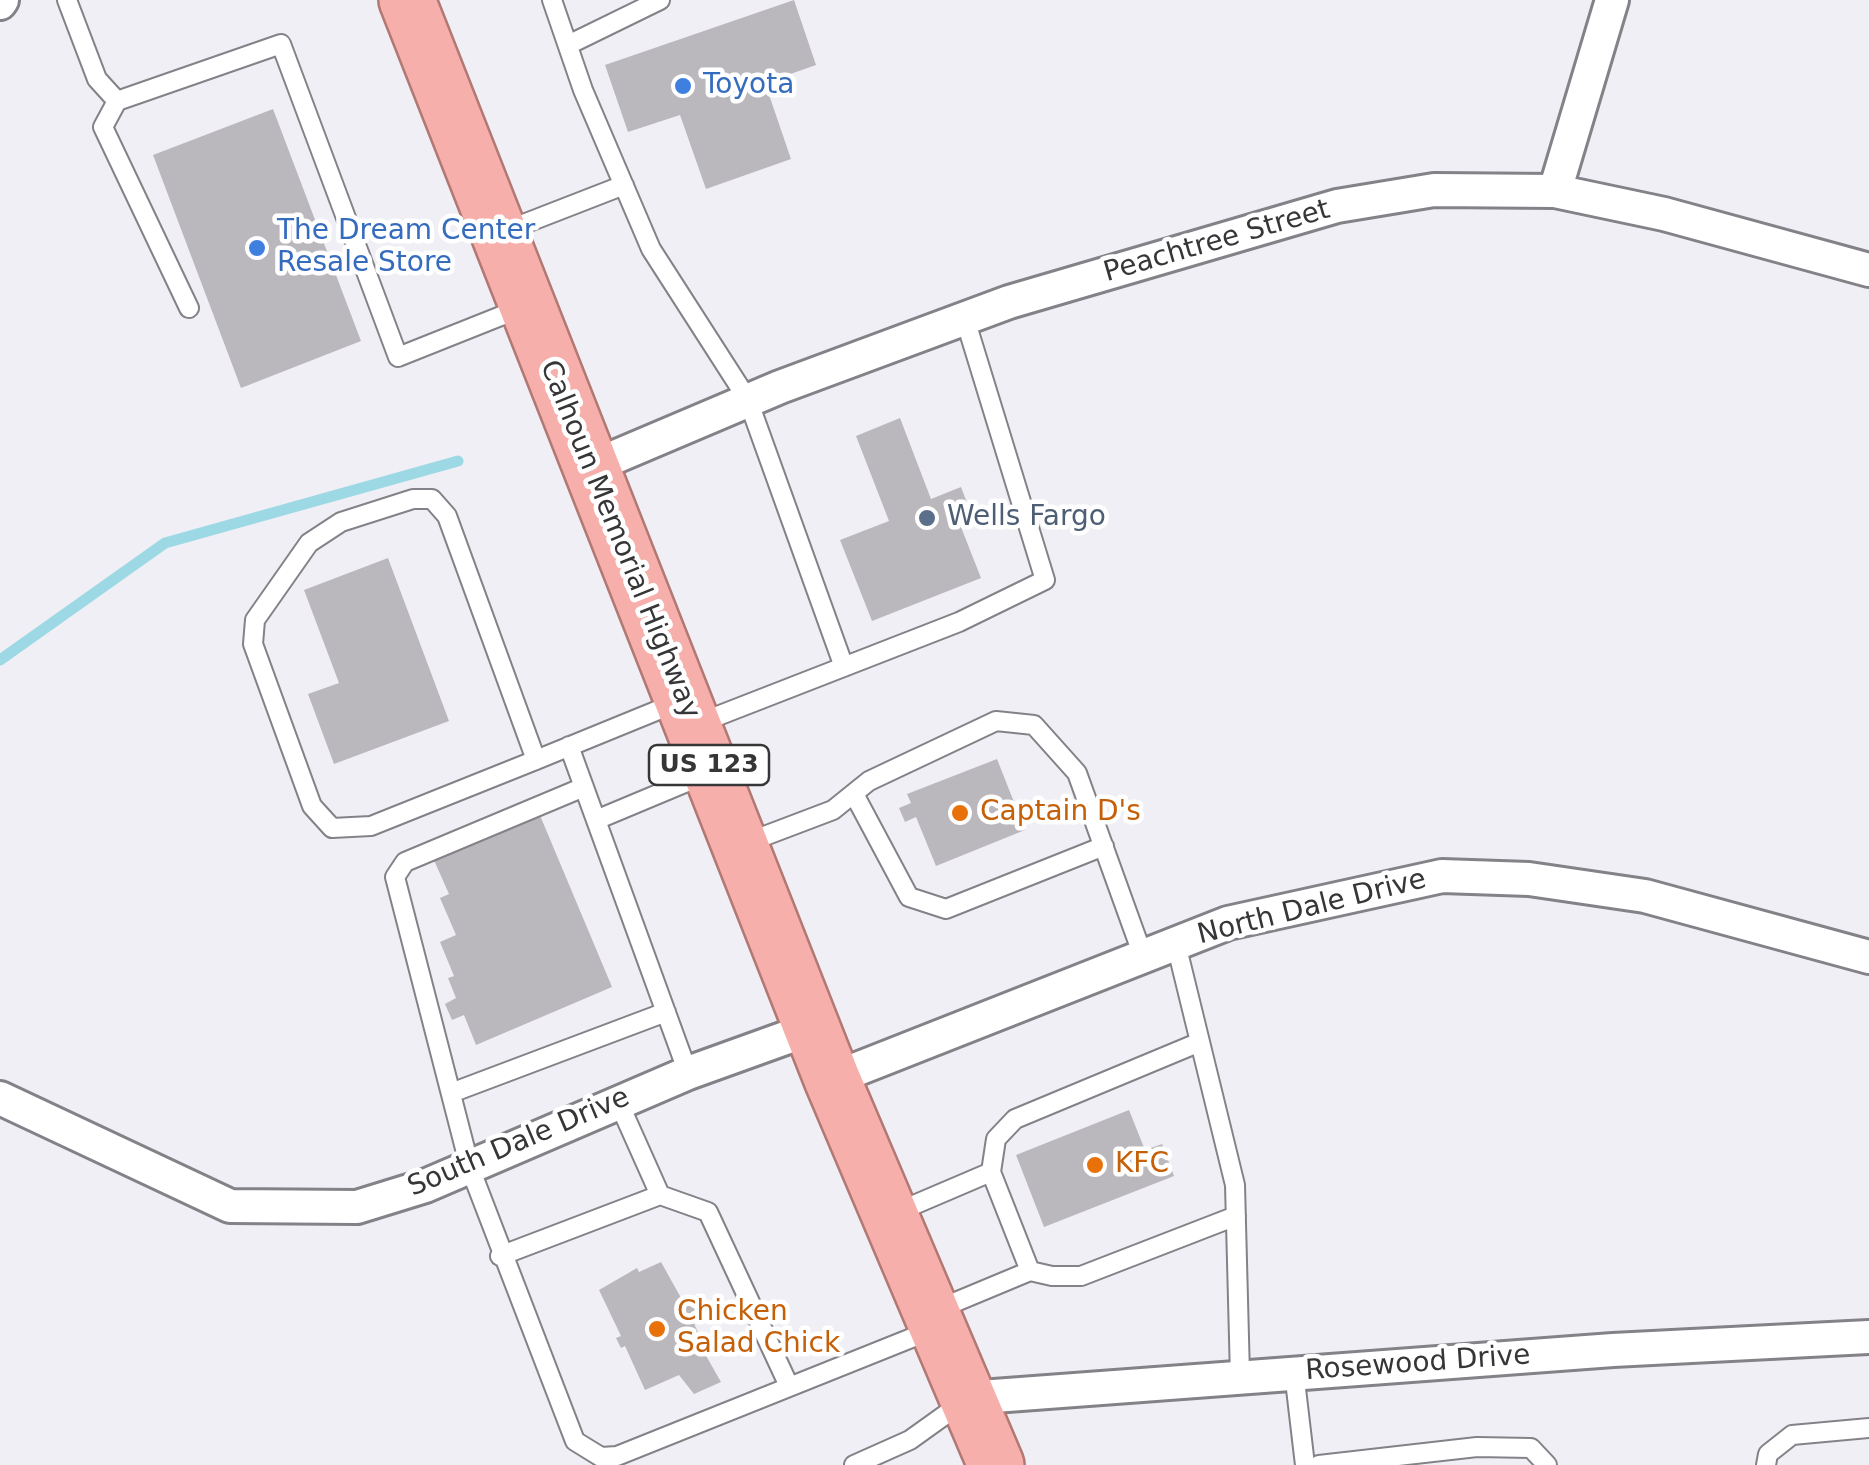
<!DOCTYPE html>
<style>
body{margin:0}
canvas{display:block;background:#f0eff5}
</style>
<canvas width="1869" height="1465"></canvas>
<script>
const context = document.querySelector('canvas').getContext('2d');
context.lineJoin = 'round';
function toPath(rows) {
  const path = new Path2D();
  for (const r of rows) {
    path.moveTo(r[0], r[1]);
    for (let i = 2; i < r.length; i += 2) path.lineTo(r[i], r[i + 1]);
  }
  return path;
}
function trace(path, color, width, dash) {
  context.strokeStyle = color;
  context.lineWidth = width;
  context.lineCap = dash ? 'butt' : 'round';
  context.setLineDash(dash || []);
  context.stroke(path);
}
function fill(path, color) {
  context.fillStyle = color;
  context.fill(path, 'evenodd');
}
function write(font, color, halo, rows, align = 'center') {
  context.font = font + ' "DejaVu Sans",sans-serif';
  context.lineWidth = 9;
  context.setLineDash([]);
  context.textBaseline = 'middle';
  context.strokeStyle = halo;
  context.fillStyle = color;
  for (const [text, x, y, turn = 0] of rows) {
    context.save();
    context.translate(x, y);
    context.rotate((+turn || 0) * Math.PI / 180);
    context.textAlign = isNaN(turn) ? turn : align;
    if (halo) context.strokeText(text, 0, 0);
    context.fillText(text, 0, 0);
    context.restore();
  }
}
const stream = toPath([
 [0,660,165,543,458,461]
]);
const building = toPath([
 [794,0,816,65,765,83,791,159,706,189,680,115,628,132,605,65],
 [273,109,361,341,241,388,153,155],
 [900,418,931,499,961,487,972,516,959,522,981,578,872,621,840,540,889,521,856,436],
 [388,558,449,721,334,764,308,694,339,683,304,590],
 [997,759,1025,830,936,866,916,817,905,822,899,808,911,803,907,794],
 [539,813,612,987,476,1045,464,1015,452,1020,445,1004,456,998,448,978,454,976,440,942,456,935,440,898,449,894,433,858],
 [1129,1110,1145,1150,1162,1144,1174,1176,1044,1227,1016,1155],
 [661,1262,685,1305,694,1300,702,1317,693,1321,703,1344,700,1345,721,1382,694,1394,679,1375,645,1390,625,1346,621,1348,616,1338,621,1336,599,1290,637,1268,639,1272]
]);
const service = toPath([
 [67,0,97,79,117,101,281,44,398,357,521,308],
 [552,0,583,90,651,249,748,400,844,667],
 [568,45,660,0],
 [117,101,103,127,189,308],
 [503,232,624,185],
 [697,724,959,622,1045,580,965,319],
 [569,746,688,1073],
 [536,760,447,516,432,499,413,499,341,522,309,543,255,620,253,644,312,806,332,828,371,826,536,760,678,702],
 [584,787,405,862,395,877,470,1168,575,1441,601,1457,617,1456,934,1329],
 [854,794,909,897,946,909,1104,846],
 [596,820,706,774],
 [746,843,833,810,869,781,996,721,1034,725,1077,773,1143,956],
 [1176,944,1235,1185,1240,1376],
 [1200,1042,1015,1119,996,1139,991,1172,1030,1271,1052,1276,1081,1276,1236,1216],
 [451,1093,666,1012],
 [618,1101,660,1195,708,1212,789,1386],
 [895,1213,991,1172],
 [500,1256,660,1195],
 [934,1311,1030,1271],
 [1294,1372,1305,1465],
 [854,1465,910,1440,963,1402],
 [1319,1465,1477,1447,1531,1448,1547,1465],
 [1766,1465,1768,1454,1792,1435,1869,1428]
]);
const minor = toPath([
 [0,3,2,0],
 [1555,191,1612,0],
 [589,468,780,387,1009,302,1337,206,1434,190,1555,191,1664,214,1869,270],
 [832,1079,1228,923,1442,876,1529,879,1645,896,1869,957],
 [0,1098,230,1206,357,1207,425,1186,688,1073,813,1028],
 [967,1398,1613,1350,1869,1337]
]);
const trunk = toPath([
 [407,0,832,1079,996,1465]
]);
const markers = [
 [683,86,10,"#3f7fe0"],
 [257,248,10,"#3f7fe0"],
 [927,518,10,"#5c6f8a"],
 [960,813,10,"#e8710a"],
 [1095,1165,10,"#e8710a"],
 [657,1329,10,"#e8710a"]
];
const shields = [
 [709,765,120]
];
const shieldNames = [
 ["US 123",709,765]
];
const shopNames = [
 ["Toyota",703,86],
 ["The Dream Center",277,232],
 ["Resale Store",277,264]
];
const streetNames = [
 ["Peachtree Street",1217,242,-16],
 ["Calhoun Memorial Highway",619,540,68],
 ["North Dale Drive",1312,908,-14],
 ["South Dale Drive",519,1143,-23],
 ["Rosewood Drive",1418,1364,-4]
];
const serviceNames = [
 ["Wells Fargo",947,518]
];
const foodNames = [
 ["Captain D's",980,813],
 ["KFC",1115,1165],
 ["Chicken",677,1313],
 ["Salad Chick",677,1345]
];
trace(stream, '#9dd9e4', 11);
fill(building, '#bab8bd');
trace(service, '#848288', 22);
trace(minor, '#848288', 38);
trace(trunk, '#b17874', 60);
trace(service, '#fff', 18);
trace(minor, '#fff', 32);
trace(trunk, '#f6afaa', 55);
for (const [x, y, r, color] of markers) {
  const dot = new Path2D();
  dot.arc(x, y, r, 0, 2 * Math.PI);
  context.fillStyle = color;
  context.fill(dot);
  trace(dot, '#fff', 4);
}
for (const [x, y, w] of shields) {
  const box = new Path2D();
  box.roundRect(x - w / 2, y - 20, w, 40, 8);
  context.fillStyle = '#fff';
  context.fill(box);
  trace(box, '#363638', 2.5);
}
write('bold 25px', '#363638', null, shieldNames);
write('28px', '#366cbe', '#fff', shopNames, 'left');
write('28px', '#363638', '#fff', streetNames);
write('28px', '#4e5e75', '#fff', serviceNames, 'left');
write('28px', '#c56008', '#fff', foodNames, 'left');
</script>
